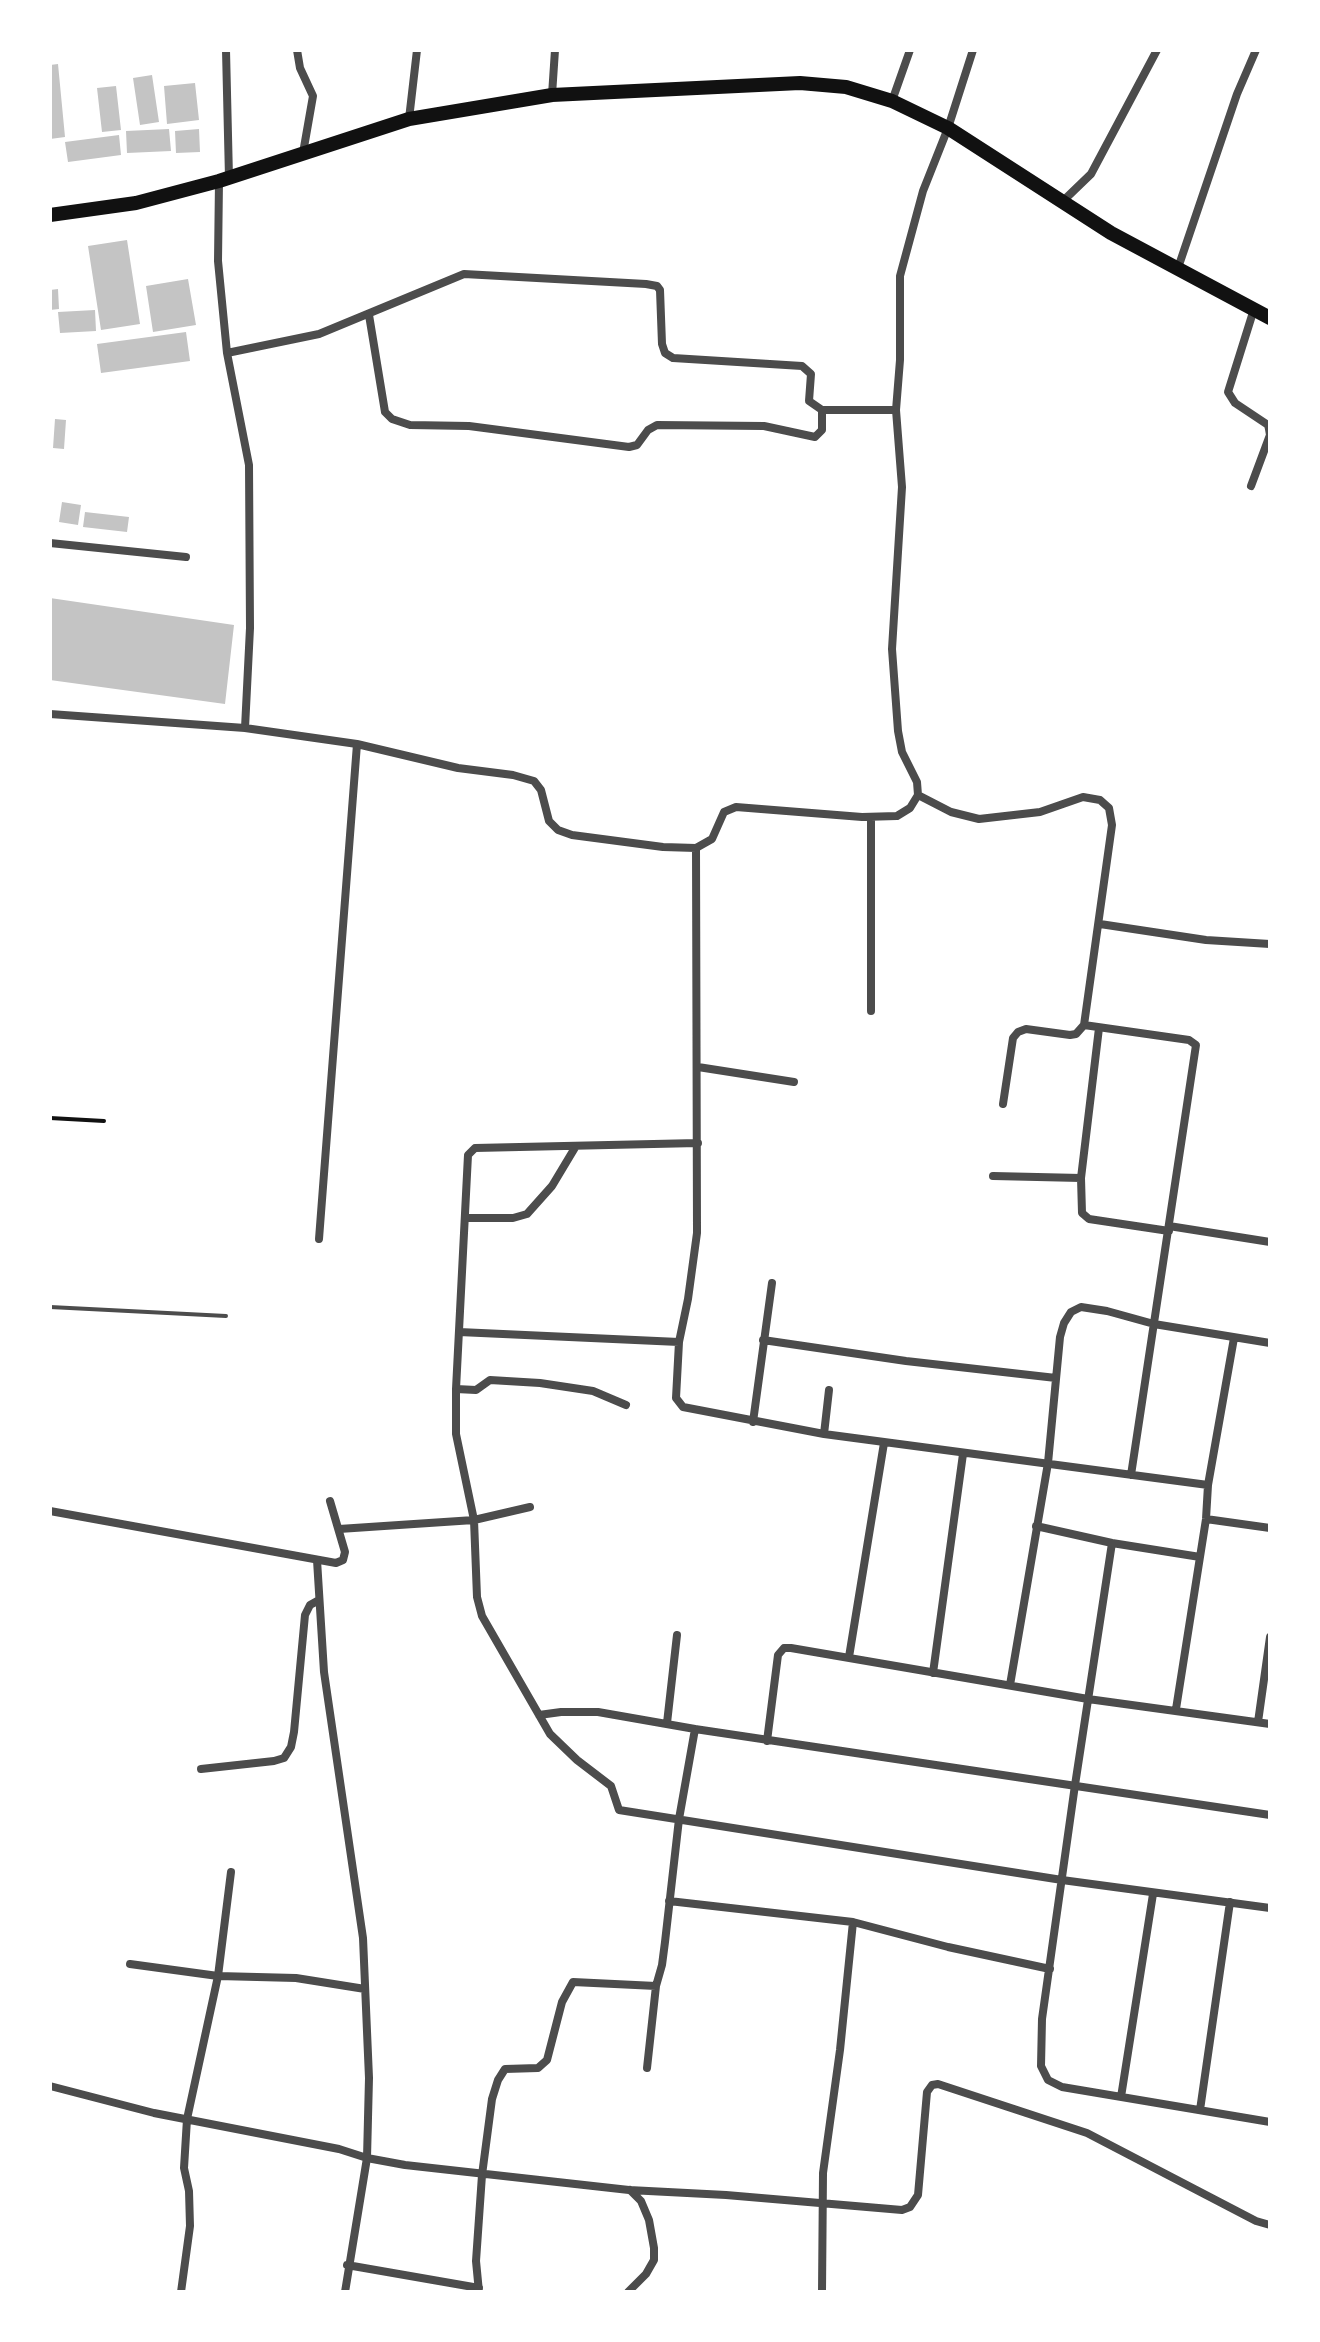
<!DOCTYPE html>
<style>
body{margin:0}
#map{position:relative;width:1320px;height:2342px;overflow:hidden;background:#fff;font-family:"Source Sans 3",sans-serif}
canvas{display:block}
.frame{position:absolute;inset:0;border:52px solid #fff;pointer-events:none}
</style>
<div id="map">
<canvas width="1320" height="2342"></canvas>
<div class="frame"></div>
</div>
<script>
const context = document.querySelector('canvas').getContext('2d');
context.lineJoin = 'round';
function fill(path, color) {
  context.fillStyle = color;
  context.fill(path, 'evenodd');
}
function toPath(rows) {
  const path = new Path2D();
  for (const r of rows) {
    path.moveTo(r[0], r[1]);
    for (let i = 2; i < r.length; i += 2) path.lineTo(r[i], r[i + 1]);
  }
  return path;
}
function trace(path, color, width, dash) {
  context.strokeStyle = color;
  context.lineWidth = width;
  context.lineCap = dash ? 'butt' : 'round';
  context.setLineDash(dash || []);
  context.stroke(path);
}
const building = toPath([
 [58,64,65,137,50,139,50,65],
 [152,75,159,122,140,125,133,78],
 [195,83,199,120,167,124,164,86],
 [116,86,121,130,102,132,97,88],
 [169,129,171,151,127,153,126,131],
 [199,129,200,152,176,153,175,131],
 [119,135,121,155,68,162,65,142],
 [127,240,140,324,101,330,88,246],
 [188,279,196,325,153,332,146,286],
 [58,289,59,309,50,310,50,290],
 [95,310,96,331,60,333,58,312],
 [186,332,190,361,101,373,97,344],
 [55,419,66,420,64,449,53,448],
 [62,502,81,505,78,525,59,522],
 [85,512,129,517,127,532,83,527],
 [50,598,234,625,225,704,50,680]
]);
const path = toPath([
 [50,1118,104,1121]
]);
const service = toPath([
 [50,1307,226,1316]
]);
const minor = toPath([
 [226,50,229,178],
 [297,50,300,68,313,96,303,153],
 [552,95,555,50],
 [892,101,910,50],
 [409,119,417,50],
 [219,181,218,261,227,353,249,465,250,628,245,728],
 [1063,201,1091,174,1157,50],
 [1178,268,1237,94,1256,50],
 [369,315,385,412,392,419,410,425,469,426,629,447,637,445,648,430,657,425,764,426,815,437,822,430,822,410],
 [227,353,319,334,464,274,646,284,657,286,660,290,662,344,665,353,673,358,802,366,811,374,809,401,822,410,896,410],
 [1251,486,1270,435,1269,429,1268,425,1235,403,1228,392,1254,309],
 [50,543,186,557],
 [50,714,245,728,357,744,458,768,513,775,534,781,541,790,549,821,558,830,572,835,663,847,696,848,697,1233,688,1299,679,1342,676,1398,683,1407,824,1434,1208,1485],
 [918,795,951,812,979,819,1040,812,1083,797,1100,800,1109,808,1112,825,1084,1025,1189,1040,1196,1045,1131,1475],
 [696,848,712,839,724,812,736,807,862,817,897,816,910,808,918,795,917,782,902,752,898,731,892,649,902,487,896,410,900,360,900,276,923,191,948,128,973,50],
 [1100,924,1206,940,1270,944],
 [871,1011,871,817],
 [1099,1028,1081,1178,1082,1213,1089,1219,1169,1231],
 [698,1067,794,1082],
 [1003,1104,1013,1038,1018,1032,1026,1029,1070,1035,1076,1034,1084,1025],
 [698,1143,475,1148,468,1155,456,1389,456,1434,474,1520,477,1597,482,1616,550,1734,577,1760,611,1786,619,1810,1062,1880,1270,1908],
 [993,1176,1081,1178],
 [465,1218,513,1218,527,1214,552,1186,576,1146],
 [1169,1226,1270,1242],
 [319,1239,357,744],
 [459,1332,679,1342],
 [763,1340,906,1361,1056,1378],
 [456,1389,476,1390,490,1380,540,1383,593,1391,626,1405],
 [753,1422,772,1283],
 [824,1434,829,1390],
 [50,1511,336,1563,343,1560,345,1552,330,1501],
 [1206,1519,1270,1528],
 [1036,1526,1112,1543,1200,1557],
 [339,1529,474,1520,530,1507],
 [1112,1543,1075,1785,1042,2019,1041,2066,1048,2080,1062,2087,1270,2122],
 [317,1560,324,1672,363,1938,369,2078,367,2158,345,2292],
 [849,1657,884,1443],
 [933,1673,963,1454],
 [1010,1685,1048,1463,1060,1337,1064,1323,1071,1312,1081,1307,1107,1311,1154,1324,1270,1343],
 [1176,1709,1206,1519,1208,1485,1234,1338],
 [539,1715,561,1712,598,1712,695,1729],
 [1258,1722,1270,1637],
 [667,1723,677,1635],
 [767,1741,778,1655,784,1648,791,1648,1088,1699,1270,1724],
 [201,1769,274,1761,284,1758,291,1747,294,1732,305,1615,310,1605,319,1600],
 [669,1901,853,1922,948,1947,1050,1969],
 [130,1964,218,1976,296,1978,365,1989],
 [647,2068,656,1986,662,1965,665,1942,679,1819,695,1729,1270,1815],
 [50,2086,154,2113,339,2149,367,2158,405,2165,629,2190,726,2195,902,2210,910,2207,918,2195,927,2092,932,2085,938,2084,1087,2133,1256,2221,1270,2225],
 [1121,2097,1153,1894],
 [1200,2110,1230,1902],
 [347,2265,479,2288],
 [181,2292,190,2226,189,2191,184,2168,187,2119,218,1976,231,1872],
 [479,2292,476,2261,482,2175,492,2099,498,2080,505,2069,538,2068,547,2060,562,2002,573,1982,656,1986],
 [628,2292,646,2274,654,2260,654,2248,649,2220,641,2201,630,2190],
 [822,2292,823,2173,840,2050,853,1922]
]);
const primary = toPath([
 [50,215,136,203,219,181,409,119,552,95,800,83,846,87,892,101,948,128,1111,233,1270,318]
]);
fill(building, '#c4c4c4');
trace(path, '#111', 4);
trace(service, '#4c4c4c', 4);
trace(minor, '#4c4c4c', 8);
trace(primary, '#111', 14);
</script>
